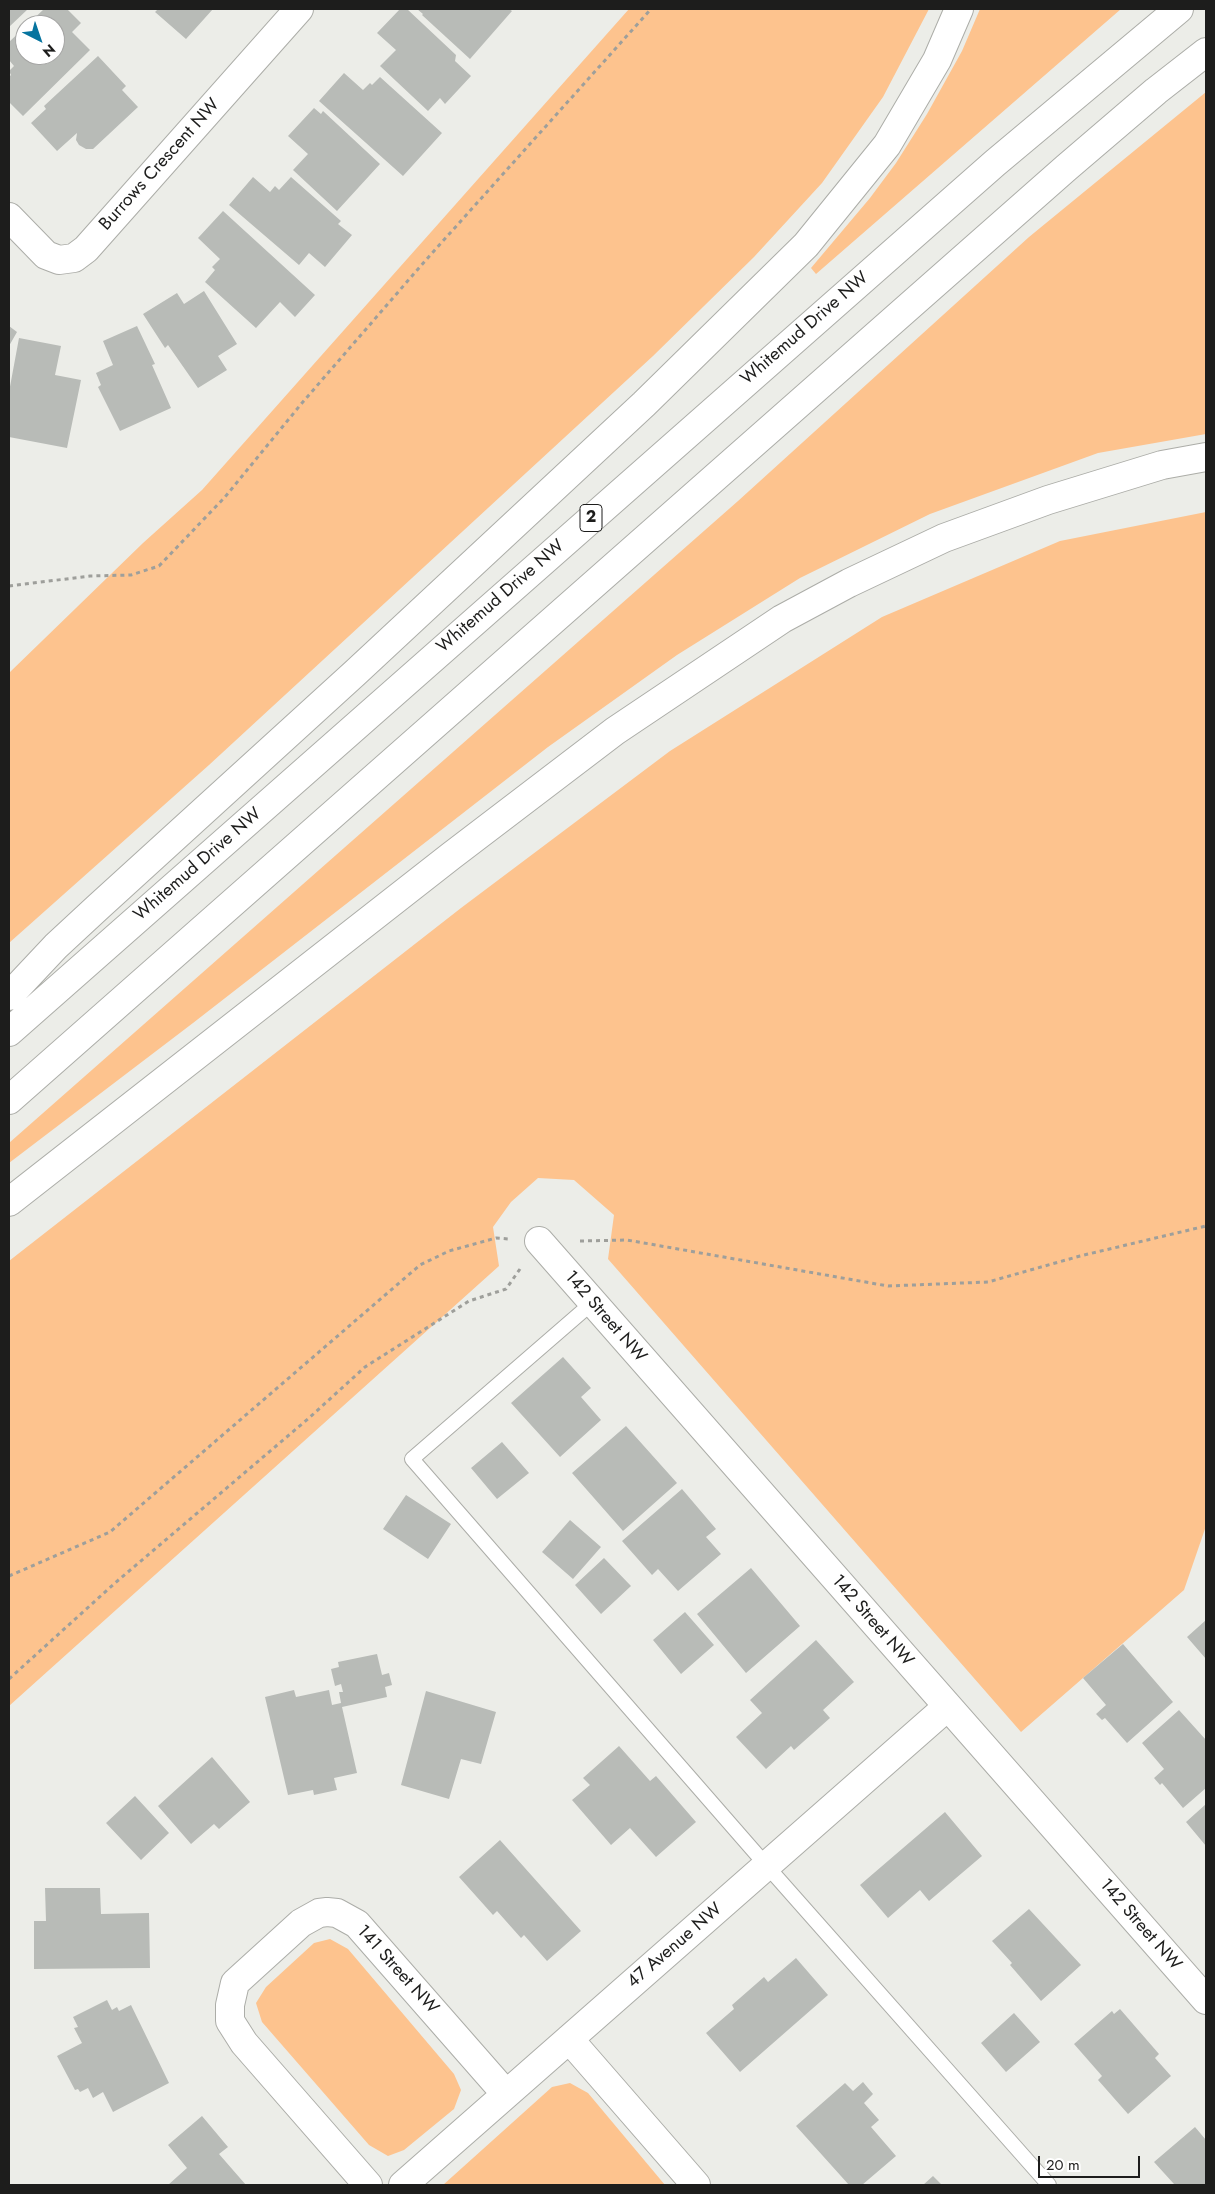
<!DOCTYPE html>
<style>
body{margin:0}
#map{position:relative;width:1215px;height:2194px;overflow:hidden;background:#ecede8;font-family:Jost,sans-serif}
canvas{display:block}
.frame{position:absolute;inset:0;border:10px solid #1d1d1c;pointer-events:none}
.north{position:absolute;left:15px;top:15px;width:50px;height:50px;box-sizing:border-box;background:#fff;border:1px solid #a5a5a4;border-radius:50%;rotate:139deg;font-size:14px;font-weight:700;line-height:20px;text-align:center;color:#1d1d1c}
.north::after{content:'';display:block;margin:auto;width:18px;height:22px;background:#06749f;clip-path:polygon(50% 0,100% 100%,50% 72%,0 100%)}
.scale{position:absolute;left:1038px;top:2156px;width:102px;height:22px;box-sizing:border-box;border:2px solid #1d1d1c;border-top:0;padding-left:6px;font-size:15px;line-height:18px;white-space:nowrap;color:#1d1d1c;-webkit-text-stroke:4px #fff;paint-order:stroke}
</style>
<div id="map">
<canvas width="1215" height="2194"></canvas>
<div class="frame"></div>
<div class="north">N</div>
<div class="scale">20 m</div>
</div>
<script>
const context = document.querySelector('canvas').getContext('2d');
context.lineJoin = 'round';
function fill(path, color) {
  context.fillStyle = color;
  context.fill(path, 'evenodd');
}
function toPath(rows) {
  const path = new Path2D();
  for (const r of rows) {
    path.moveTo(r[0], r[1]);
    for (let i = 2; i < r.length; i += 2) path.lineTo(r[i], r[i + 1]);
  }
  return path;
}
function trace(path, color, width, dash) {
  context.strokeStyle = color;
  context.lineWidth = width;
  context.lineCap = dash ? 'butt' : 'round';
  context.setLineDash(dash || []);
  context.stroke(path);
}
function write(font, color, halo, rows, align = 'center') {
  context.font = font + ' Jost,sans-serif';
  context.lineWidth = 4.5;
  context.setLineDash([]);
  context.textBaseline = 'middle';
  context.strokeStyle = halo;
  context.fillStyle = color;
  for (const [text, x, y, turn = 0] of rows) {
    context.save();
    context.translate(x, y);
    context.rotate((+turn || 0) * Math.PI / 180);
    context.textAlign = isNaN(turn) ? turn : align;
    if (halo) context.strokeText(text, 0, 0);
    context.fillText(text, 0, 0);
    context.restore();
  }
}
const green = toPath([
 [629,9,929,9,883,97,822,183,754,257,653,356,209,765,9,943,9,673,143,543,202,490],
 [980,9,1121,9,816,274,811,268,870,198,896,163,927,114,962,51],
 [1206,92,1206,434,1098,453,930,514,800,578,677,655,548,747,193,1023,9,1163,9,1143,738,501,1029,237],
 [1206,512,1206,1526,1184,1590,1021,1732,608,1259,614,1215,574,1180,538,1178,511,1202,493,1227,499,1266,9,1706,9,1261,461,908,670,751,882,617,1060,541],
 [330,1939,348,1949,454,2074,461,2090,454,2109,404,2150,388,2156,369,2145,262,2022,256,2003,266,1987,314,1943],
 [570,2083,588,2093,665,2185,443,2185,552,2087]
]);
const building = toPath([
 [9,9,28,9,9,27],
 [44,9,67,9,81,23,72,32,90,50,23,116,9,102,9,77,11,75,9,71,14,66,9,60,9,42,25,27,25,55,55,55,55,25,27,25],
 [158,9,213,9,186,39,155,12],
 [400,9,407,9,456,55,455,61,471,76,445,104,440,98,428,111,380,66,396,50,377,33],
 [417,9,509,9,512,11,470,59,422,15,423,14],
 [98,56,126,86,122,90,138,107,93,149,86,149,79,145,76,140,77,133,57,151,31,123,46,109,44,106],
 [344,73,363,90,370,83,372,85,380,77,442,133,403,176,319,101],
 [314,108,321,114,323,111,380,164,337,211,293,170,308,154,288,136],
 [253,177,270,192,275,186,279,190,291,177,341,221,338,224,352,235,325,267,309,253,299,265,229,205],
 [223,211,315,295,295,317,280,302,256,328,205,282,215,270,212,267,220,259,198,238],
 [204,291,237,344,218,356,227,370,198,388,168,345,165,348,143,314,177,293,184,304],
 [9,326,17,332,9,346],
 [137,326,155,364,152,365,171,408,120,431,98,387,101,385,96,373,113,365,103,341],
 [19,338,61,346,55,375,81,380,67,448,9,437,9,392],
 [563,1357,591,1388,581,1397,601,1420,560,1457,511,1403],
 [626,1426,677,1483,623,1531,572,1473],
 [502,1442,529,1473,497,1499,471,1468],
 [682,1489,716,1529,706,1537,721,1554,678,1591,658,1569,652,1575,622,1541],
 [406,1495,451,1524,428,1559,383,1529],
 [570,1520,601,1547,573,1579,542,1552],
 [604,1558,631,1586,601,1614,575,1585],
 [751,1568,800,1626,746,1673,697,1614],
 [685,1612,714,1645,681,1674,653,1640],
 [1206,1620,1206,1659,1187,1637],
 [816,1640,854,1682,823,1710,830,1718,794,1750,791,1746,766,1769,736,1737,762,1713,750,1700],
 [1123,1644,1173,1702,1127,1743,1105,1718,1102,1720,1096,1714,1106,1705,1083,1678],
 [377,1654,382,1675,389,1673,392,1685,385,1687,387,1697,342,1707,357,1773,334,1778,337,1790,314,1795,313,1790,288,1795,265,1697,294,1690,296,1697,329,1690,332,1705,341,1703,339,1692,343,1692,341,1684,335,1686,331,1669,339,1667,338,1662],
 [426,1691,496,1712,481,1764,461,1759,449,1799,401,1785],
 [1179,1710,1206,1740,1206,1788,1183,1808,1162,1783,1160,1785,1154,1778,1164,1769,1142,1743],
 [619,1746,650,1781,656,1776,696,1822,656,1857,630,1828,611,1845,572,1800,590,1785,583,1778],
 [212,1757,250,1802,219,1829,214,1824,191,1844,158,1806],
 [135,1796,169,1833,141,1860,106,1823],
 [1206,1804,1206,1846,1186,1822],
 [945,1812,982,1856,929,1901,920,1890,888,1918,860,1885],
 [500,1840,581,1931,547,1961,524,1935,521,1938,497,1911,493,1915,459,1877],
 [45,1888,100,1888,101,1914,149,1913,150,1968,34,1969,34,1921,46,1921],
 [1029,1909,1081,1965,1041,2001,1010,1965,1012,1963,992,1941],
 [796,1958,828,1995,740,2072,706,2033,734,2009,732,2005,764,1977,768,1982],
 [107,2000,112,2010,117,2007,119,2011,131,2005,169,2083,113,2112,103,2092,93,2098,88,2088,80,2092,78,2089,75,2090,57,2056,82,2043,74,2028,78,2027,73,2017],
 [1120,2009,1159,2054,1155,2058,1171,2076,1128,2114,1098,2080,1102,2076,1074,2044,1112,2011,1114,2014],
 [1014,2013,1040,2042,1006,2072,981,2043],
 [863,2082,873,2094,864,2103,879,2120,871,2127,896,2156,862,2185,849,2185,796,2126,845,2083,853,2091],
 [202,2116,228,2147,219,2154,246,2185,168,2185,187,2168,168,2145],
 [1195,2127,1206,2140,1206,2185,1172,2185,1174,2184,1154,2162],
 [933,2176,942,2185,923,2185]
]);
const path = toPath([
 [9,586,90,576,131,575,159,566,225,497,302,403,425,261,651,9],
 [580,1241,627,1240,888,1286,988,1282,1080,1256,1206,1226],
 [9,1576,110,1532,420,1265,449,1251,496,1238,509,1239],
 [9,1679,115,1583,309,1418,365,1367,469,1301,506,1289,520,1269]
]);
const lane = toPath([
 [592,1303,412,1459,766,1865,1049,2185]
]);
const street = toPath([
 [9,217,46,255,59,260,74,258,86,249,299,9],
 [569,2039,696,2185],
 [368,2185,244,2043,230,2021,230,2005,235,1983,301,1923,319,1913,327,1912,337,1913,357,1924,506,2094],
 [403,2185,947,1707]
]);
const secondary = toPath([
 [539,1241,1206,2000]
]);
const highway = toPath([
 [9,996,56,946,97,908,355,673,644,404,806,245,887,145,937,60,959,9],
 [9,1032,995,163,1179,9],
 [9,1100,1066,168,1156,91,1206,52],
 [9,1202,451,856,615,731,782,619,849,583,944,538,1048,500,1162,465,1206,457]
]);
const shields = [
 [591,518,22]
];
const shieldNames = [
 ["2",591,518]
];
const streetNames = [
 ["Burrows Crescent NW",160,165,-48],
 ["Whitemud Drive NW",805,329,-41],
 ["Whitemud Drive NW",501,597,-41],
 ["Whitemud Drive NW",198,865,-41],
 ["142 Street NW",605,1317,49],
 ["142 Street NW",872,1621,49],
 ["142 Street NW",1140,1925,49],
 ["47 Avenue NW",675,1946,-41],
 ["141 Street NW",397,1970,48]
];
fill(green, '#fdc38e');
fill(building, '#b8bbb7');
trace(lane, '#acada8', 16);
trace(street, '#acada8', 30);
trace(secondary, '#acada8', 30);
trace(highway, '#acada8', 30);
trace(path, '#9e9f9b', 3, [4, 4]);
trace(lane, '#fff', 14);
trace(street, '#fff', 28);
trace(secondary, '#fff', 28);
trace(highway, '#fff', 28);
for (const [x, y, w] of shields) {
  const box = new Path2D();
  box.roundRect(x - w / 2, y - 13.5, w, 27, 4);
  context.fillStyle = '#fff';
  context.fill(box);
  trace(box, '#1d1d1c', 1);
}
write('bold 16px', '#1d1d1c', null, shieldNames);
write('18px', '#1d1d1c', '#fff', streetNames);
</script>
